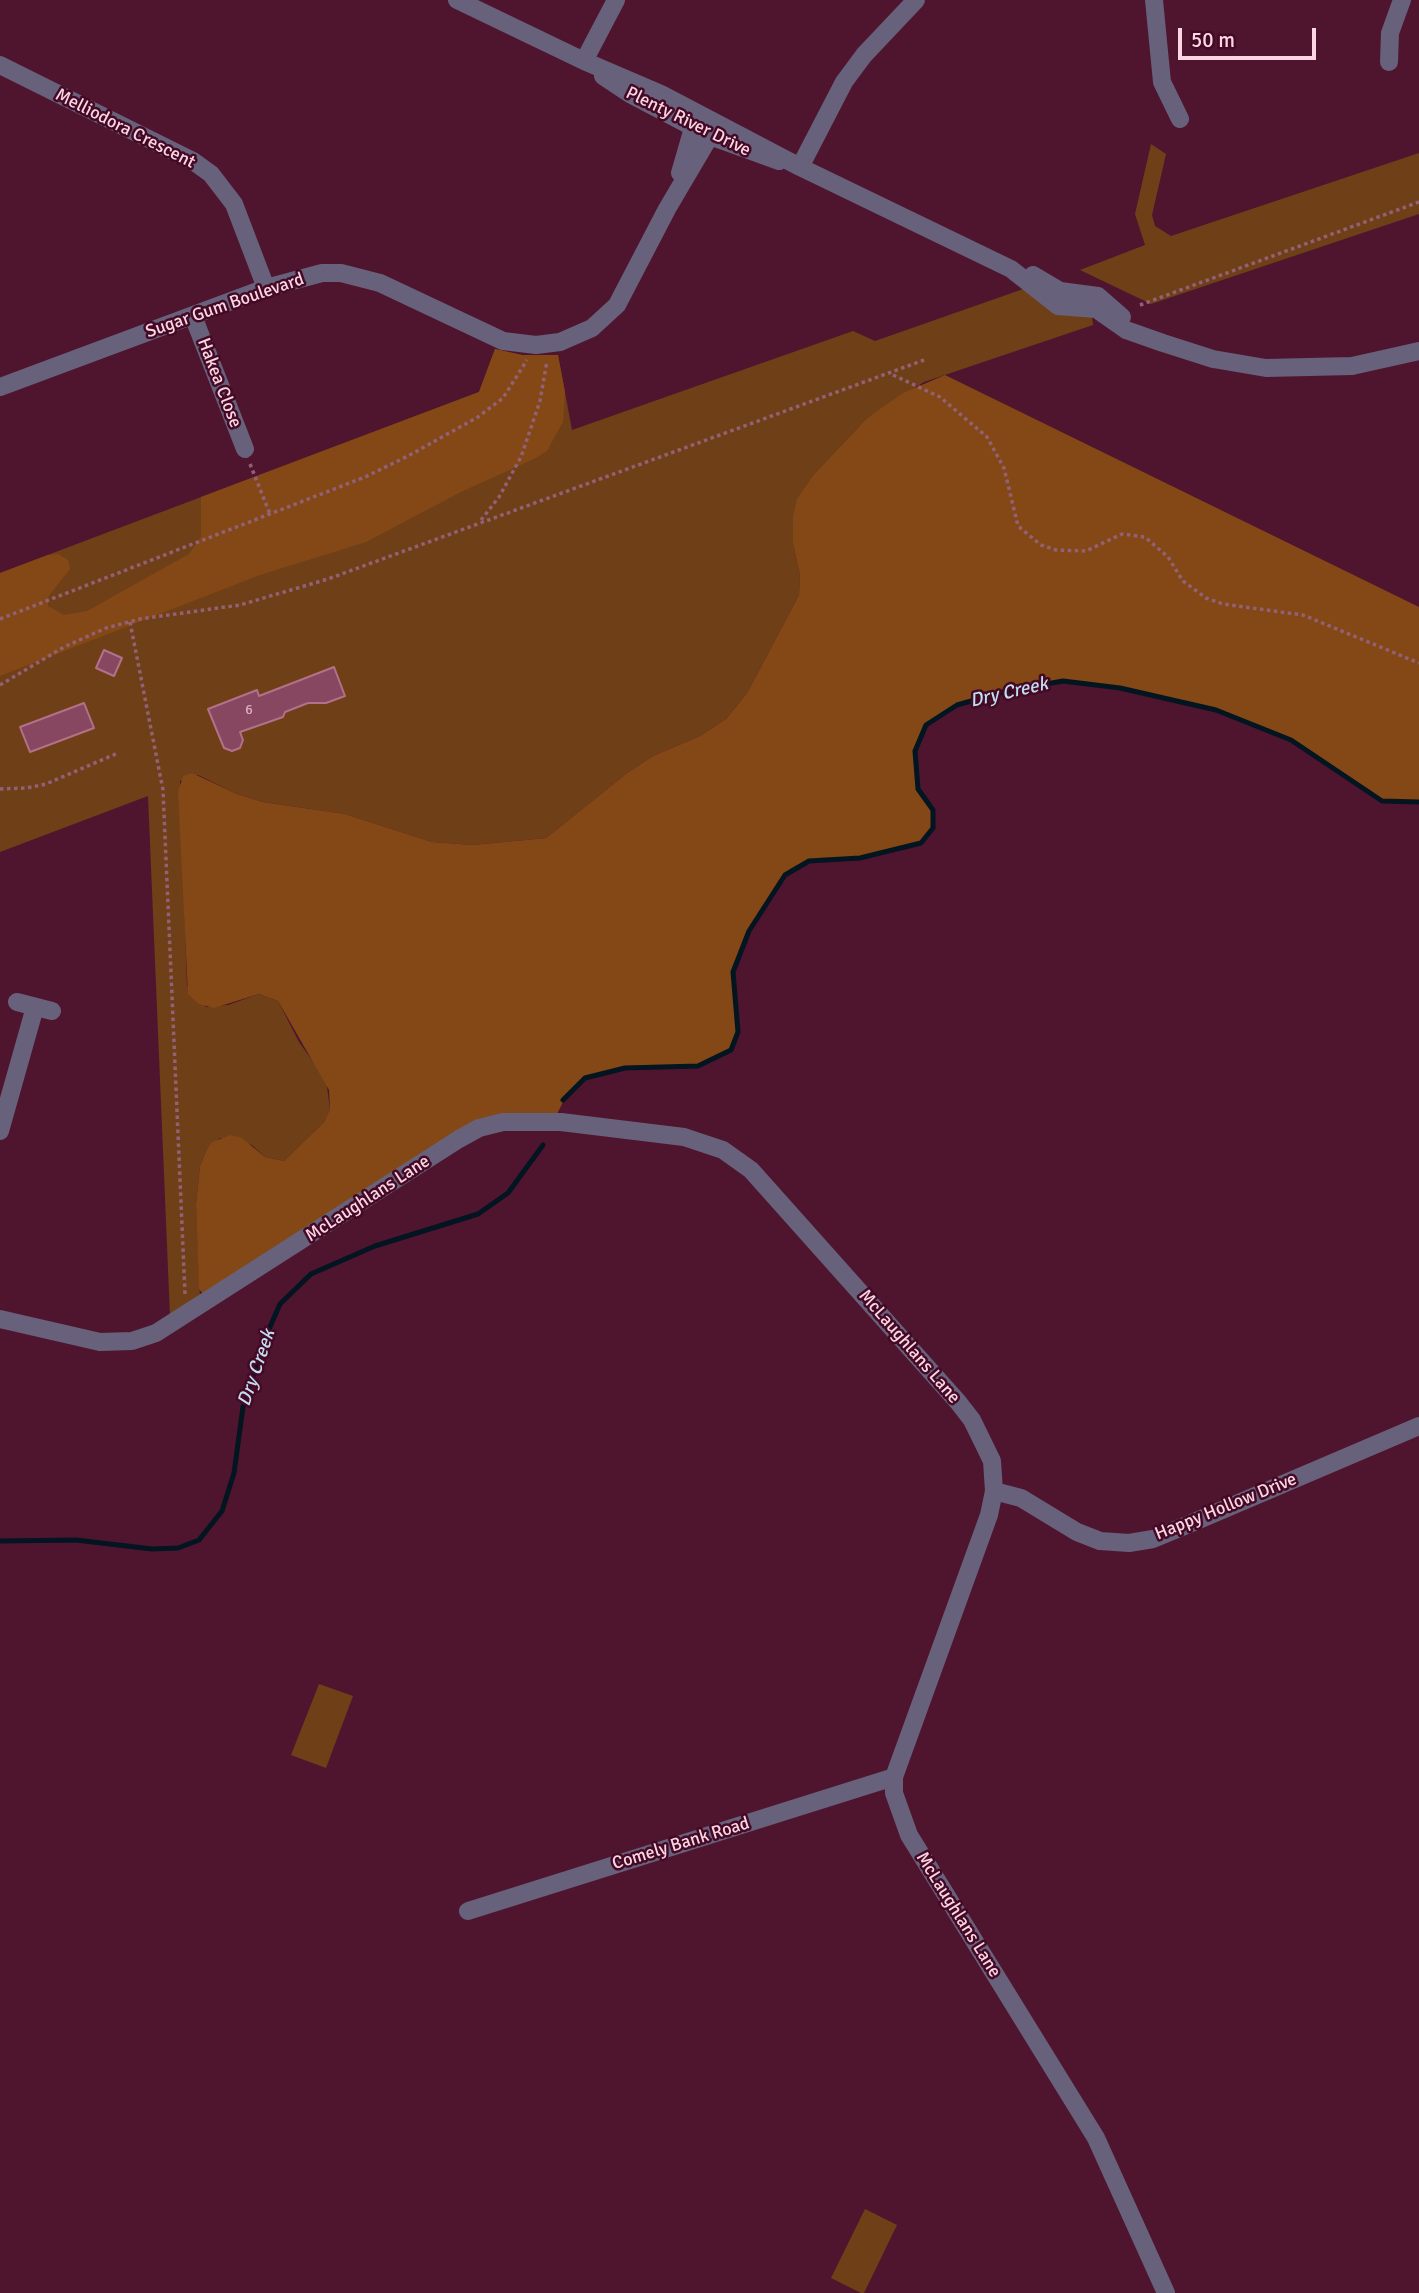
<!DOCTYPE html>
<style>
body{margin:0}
#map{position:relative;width:1419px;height:2293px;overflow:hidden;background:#4f152f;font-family:Signika,sans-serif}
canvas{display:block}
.scale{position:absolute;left:1178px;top:28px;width:138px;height:32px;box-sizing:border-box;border:4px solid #fbd5e2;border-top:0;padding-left:9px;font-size:21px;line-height:24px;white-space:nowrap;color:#fbd5e2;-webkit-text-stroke:5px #430925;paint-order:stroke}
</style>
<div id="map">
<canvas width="1419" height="2293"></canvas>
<div class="scale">50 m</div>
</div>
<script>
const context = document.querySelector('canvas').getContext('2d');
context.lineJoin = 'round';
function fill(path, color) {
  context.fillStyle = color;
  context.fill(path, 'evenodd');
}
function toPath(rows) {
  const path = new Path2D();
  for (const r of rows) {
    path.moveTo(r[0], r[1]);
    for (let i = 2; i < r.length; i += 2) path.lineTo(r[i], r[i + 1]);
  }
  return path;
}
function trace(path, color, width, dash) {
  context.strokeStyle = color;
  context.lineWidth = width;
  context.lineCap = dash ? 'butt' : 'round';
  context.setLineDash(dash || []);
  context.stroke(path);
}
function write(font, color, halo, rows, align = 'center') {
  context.font = font + ' Signika,sans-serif';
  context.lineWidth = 5;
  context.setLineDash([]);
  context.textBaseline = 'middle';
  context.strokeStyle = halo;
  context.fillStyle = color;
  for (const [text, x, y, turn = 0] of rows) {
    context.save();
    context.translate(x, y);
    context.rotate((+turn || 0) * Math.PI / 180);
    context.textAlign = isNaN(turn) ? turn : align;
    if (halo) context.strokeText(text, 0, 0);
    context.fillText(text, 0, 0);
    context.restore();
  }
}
const green = toPath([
 [1151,144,1166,154,1152,215,1155,226,1171,236,1419,153,1419,214,1151,304,1080,270,1145,245,1135,214],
 [1029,287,1092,316,1093,325,924,382,867,418,815,473,793,517,793,544,800,575,799,595,747,693,726,719,700,736,653,756,627,773,546,838,473,845,432,842,345,814,263,802,237,794,198,775,180,781,187,986,206,1007,228,1005,259,994,278,1001,299,1042,326,1080,330,1109,324,1122,284,1161,265,1157,252,1145,220,1138,207,1149,200,1166,196,1204,200,1299,170,1316,148,796,0,852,0,573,479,392,495,349,522,355,558,355,572,430,853,331,875,341],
 [319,1684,353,1696,326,1768,291,1755],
 [865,2209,897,2225,864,2293,861,2293,831,2278]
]);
const forest = toPath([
 [495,349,522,355,558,355,565,392,563,422,547,451,536,458,461,492,366,542,260,575,0,676,0,573,48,555,58,554,68,560,70,569,48,597,48,606,64,615,87,611,189,554,201,537,201,497,479,392],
 [945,375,1419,607,1419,802,1382,801,1291,740,1216,710,1120,688,1063,681,1007,691,957,705,927,725,915,751,918,789,933,810,933,828,921,843,860,858,809,861,785,875,749,931,733,972,738,1032,731,1050,698,1066,625,1068,585,1078,564,1100,557,1114,515,1113,492,1117,203,1294,199,1289,196,1204,200,1166,207,1149,212,1142,231,1135,242,1138,265,1157,284,1161,324,1122,330,1109,329,1090,278,1001,259,994,214,1008,199,1004,188,994,178,792,183,776,192,773,237,794,263,802,345,814,432,842,473,845,546,838,627,773,653,756,700,736,726,719,747,693,799,595,800,575,793,544,793,517,797,499,815,473,867,418,903,393]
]);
const stream = toPath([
 [563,1100,585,1078,625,1068,698,1066,731,1050,738,1032,733,972,749,931,785,875,809,861,860,858,921,843,933,828,933,810,918,789,915,751,926,725,957,705,1007,691,1063,681,1120,688,1216,710,1291,740,1382,801,1419,802],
 [0,1541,76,1540,152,1549,178,1548,199,1540,222,1511,234,1473,243,1407,266,1336,280,1304,311,1274,375,1246,478,1214,508,1193,543,1145]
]);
const building = toPath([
 [104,650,122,658,114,676,96,668,104,650],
 [334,667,345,696,326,703,308,703,285,712,283,717,240,732,243,740,240,748,232,751,224,748,208,709,257,690,259,696,334,667],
 [84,703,94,728,30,752,20,727,84,703]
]);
const path = toPath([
 [1140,305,1419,202],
 [893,375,940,397,987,437,1004,468,1018,526,1041,545,1056,550,1086,551,1122,534,1145,537,1168,557,1183,581,1206,598,1223,604,1303,615,1419,663],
 [250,464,270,514],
 [481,520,499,497,521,457,540,401,547,361],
 [0,619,365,477,408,456,478,417,503,398,527,360],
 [130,622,163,790,185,1294],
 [0,685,64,647,106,628,140,619,240,605,328,579,924,360],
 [0,789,27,788,46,784,118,753]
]);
const minor = toPath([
 [457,0,584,61,661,94,800,167,1011,269,1058,306,1096,309,1126,330,1163,343,1213,359,1266,368,1352,366,1419,351],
 [1154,0,1162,82,1180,119],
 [584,61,616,0],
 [1389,62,1390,33,1402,0],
 [0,65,193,161,211,174,234,204,266,288],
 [603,76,630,94,710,136,779,161],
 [800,167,844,82,864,55,916,0],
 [680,173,693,128,701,123],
 [1033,275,1060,291,1098,296,1122,317],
 [193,316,245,449],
 [0,387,266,288,322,273,341,273,380,283,503,341,536,345,560,342,592,328,617,305,667,209,710,136],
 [17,1002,52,1011],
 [0,1131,35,1007],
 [0,1319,100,1342,132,1341,156,1333,459,1139,479,1128,503,1122,561,1122,684,1137,723,1150,751,1170,958,1402,972,1420,992,1461,994,1491,989,1515,894,1777,894,1793,909,1835,1096,2138,1166,2293],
 [994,1491,1021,1498,1077,1532,1100,1541,1129,1543,1153,1539,1187,1525,1419,1426],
 [468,1911,894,1777]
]);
const numberNames = [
 ["6",249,710]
];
const streetNames = [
 ["Plenty River Drive",688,122,26],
 ["Melliodora Crescent",125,129,27],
 ["Sugar Gum Boulevard",225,306,-19],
 ["Hakea Close",219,383,69],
 ["McLaughlans Lane",368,1199,-33],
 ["McLaughlans Lane",909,1347,49],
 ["Happy Hollow Drive",1226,1507,-22],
 ["Comely Bank Road",681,1844,-17],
 ["McLaughlans Lane",958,1915,58]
];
const waterNames = [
 ["Dry Creek",1009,693,-13],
 ["Dry Creek",257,1368,-71]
];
fill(green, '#6f3f17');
fill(forest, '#834816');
trace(stream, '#031520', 5);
fill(building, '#874760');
trace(building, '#b37089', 2);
trace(path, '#936175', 3.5, [3.5, 3.5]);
trace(minor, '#68617b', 18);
write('14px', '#deb2c2', null, numberNames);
write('18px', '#fbd5e2', '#430925', streetNames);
write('italic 19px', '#c2dff1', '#430925', waterNames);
</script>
